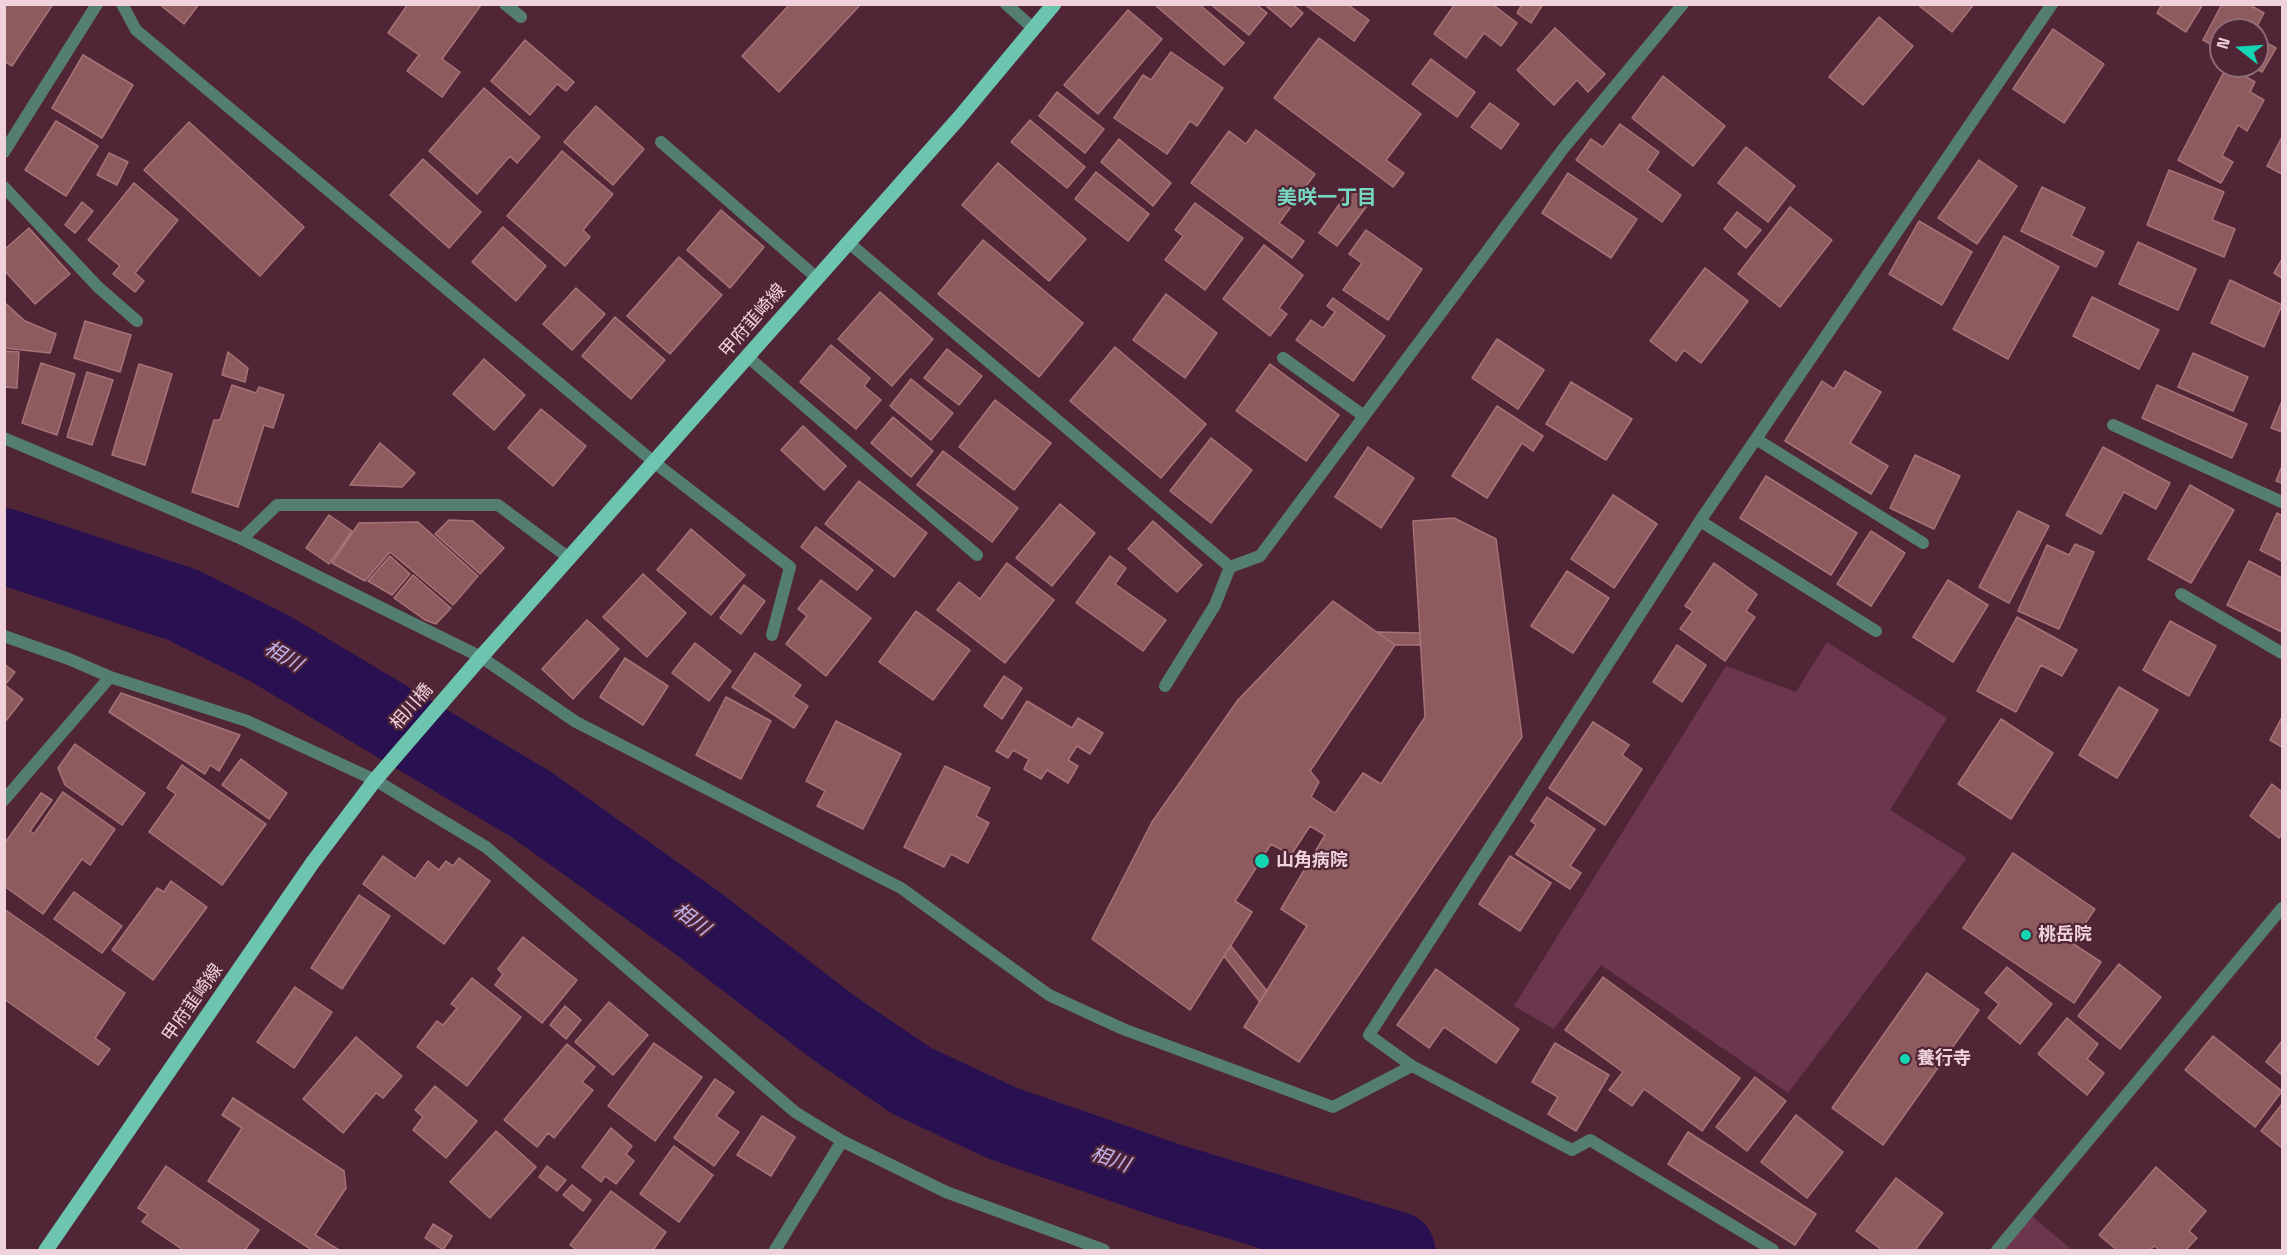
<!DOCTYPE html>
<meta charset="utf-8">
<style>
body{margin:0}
#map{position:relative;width:2287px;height:1255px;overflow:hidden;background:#502637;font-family:"Space Grotesk",sans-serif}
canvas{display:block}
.frame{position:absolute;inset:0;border:6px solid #efd2dc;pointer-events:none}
.north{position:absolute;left:2209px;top:18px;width:60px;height:60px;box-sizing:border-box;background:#502637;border:2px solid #906b79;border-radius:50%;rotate:287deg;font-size:16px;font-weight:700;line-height:24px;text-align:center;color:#efd2dc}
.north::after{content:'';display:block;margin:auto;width:21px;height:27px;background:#14d5b3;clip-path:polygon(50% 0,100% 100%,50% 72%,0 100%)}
</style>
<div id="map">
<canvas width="2287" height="1255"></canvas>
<div class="frame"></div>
<div class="north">N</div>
</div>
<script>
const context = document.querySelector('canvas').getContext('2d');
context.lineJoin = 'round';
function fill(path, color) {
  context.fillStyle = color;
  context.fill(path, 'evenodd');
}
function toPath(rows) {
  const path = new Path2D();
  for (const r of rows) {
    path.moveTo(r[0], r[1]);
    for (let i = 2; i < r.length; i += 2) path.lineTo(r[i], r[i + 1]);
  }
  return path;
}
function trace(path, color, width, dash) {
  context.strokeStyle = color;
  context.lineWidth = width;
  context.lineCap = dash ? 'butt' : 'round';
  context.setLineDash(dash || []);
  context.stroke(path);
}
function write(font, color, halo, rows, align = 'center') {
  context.font = font + ' "Space Grotesk","Noto Sans JP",sans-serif';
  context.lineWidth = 4.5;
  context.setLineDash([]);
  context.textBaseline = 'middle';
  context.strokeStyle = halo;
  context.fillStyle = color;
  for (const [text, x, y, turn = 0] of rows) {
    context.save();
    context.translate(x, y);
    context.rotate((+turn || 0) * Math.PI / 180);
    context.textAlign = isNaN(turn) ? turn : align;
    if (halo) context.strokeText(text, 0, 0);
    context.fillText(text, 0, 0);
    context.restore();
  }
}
const green = toPath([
 [1827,642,1947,718,1890,810,1967,858,1788,1093,1601,965,1554,1029,1514,1006,1726,666,1796,692],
 [2027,1212,2072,1250,1997,1250]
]);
const river = toPath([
 [4,546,183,605,269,648,532,805,696,922,834,1028,912,1081,1002,1123,1172,1182,1397,1250]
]);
const building = toPath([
 [4,4,53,4,12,66,4,61,4,4],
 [159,4,199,4,184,24,159,4],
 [408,4,481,5,442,59,460,72,442,97,407,71,419,55,388,33,408,4],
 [790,4,861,4,779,92,742,56,790,4],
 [1154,4,1199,4,1244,43,1224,65,1154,4],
 [1210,4,1256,4,1267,13,1249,35,1210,4],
 [1264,4,1292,4,1303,13,1291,27,1264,4],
 [1304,4,1347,4,1369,20,1354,41,1304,4],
 [1455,4,1492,4,1517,23,1501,46,1484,33,1466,58,1434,34,1455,4],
 [1522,4,1543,4,1531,23,1517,13,1522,4],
 [1917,4,1974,4,1952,32,1917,4],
 [2162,4,2203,4,2186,32,2157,13,2162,4],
 [2222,4,2248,4,2264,13,2255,30,2221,30,2221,50,2203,40,2222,4],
 [1128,10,1162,39,1098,114,1064,85,1128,10],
 [1879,17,1913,46,1863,105,1829,77,1879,17],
 [1555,28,1605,74,1588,92,1577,80,1554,105,1517,70,1555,28],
 [2053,29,2104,64,2064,123,2013,89,2053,29],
 [1319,38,1421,114,1386,160,1404,173,1393,187,1274,98,1319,38],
 [2257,38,2276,48,2262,72,2251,66,2257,66,2257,38],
 [525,40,574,82,566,91,557,84,530,115,491,81,525,40],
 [1171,52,1223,88,1197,126,1190,121,1167,154,1114,118,1143,75,1151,80,1171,52],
 [83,55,133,85,102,138,52,108,83,55],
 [1431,59,1475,92,1457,117,1412,84,1431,59],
 [2227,66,2255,82,2250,92,2264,100,2247,131,2238,125,2222,156,2233,162,2221,183,2178,160,2227,66],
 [1663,76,1725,126,1693,166,1632,118,1663,76],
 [484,88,540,137,517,163,510,156,477,194,429,151,484,88],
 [1057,92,1104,129,1085,153,1039,116,1057,92],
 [1490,103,1519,124,1501,149,1471,127,1490,103],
 [596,106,644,149,613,185,564,142,596,106],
 [1030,120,1085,167,1067,188,1011,142,1030,120],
 [56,121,98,146,66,196,25,170,56,121],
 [189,122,304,227,260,276,144,170,189,122],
 [1620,124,1659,152,1647,170,1681,195,1662,222,1576,160,1591,139,1603,147,1620,124],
 [1256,130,1315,174,1279,223,1304,241,1292,258,1191,183,1229,131,1246,144,1256,130],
 [2282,137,2282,174,2267,166,2282,137],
 [1119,139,1171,183,1153,206,1101,162,1119,139],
 [1746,147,1795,186,1768,222,1718,183,1746,147],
 [562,151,613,194,583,230,590,237,565,266,507,216,562,151],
 [109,153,128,162,117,185,97,175,109,153],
 [423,159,481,212,449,248,390,195,423,159],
 [1979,160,2017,186,1977,244,1938,218,1979,160],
 [998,163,1086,239,1049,281,962,205,998,163],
 [2169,170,2224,192,2212,220,2235,229,2224,257,2147,225,2169,170],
 [1096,172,1149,214,1128,241,1075,199,1096,172],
 [1568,173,1637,219,1611,258,1542,213,1568,173],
 [134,183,178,220,135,273,144,281,135,292,113,274,120,266,88,240,134,183],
 [2042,187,2085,208,2071,236,2104,252,2096,267,2021,231,2042,187],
 [1350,189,1369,203,1337,246,1319,233,1350,189],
 [82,202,93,211,75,233,65,225,82,202],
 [1195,203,1243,238,1205,290,1165,260,1183,236,1175,230,1195,203],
 [1790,207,1832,240,1780,307,1738,274,1790,207],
 [721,210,764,247,730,288,687,250,721,210],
 [1737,212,1761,230,1746,248,1724,229,1737,212],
 [1919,221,1972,252,1942,305,1889,274,1919,221],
 [503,227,546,266,516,301,472,262,503,227],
 [29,228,70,274,35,304,4,270,4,250,29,228],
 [1366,230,1422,269,1388,320,1343,290,1362,263,1349,254,1366,230],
 [2004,236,2059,267,2008,359,1953,329,2004,236],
 [983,240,1083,323,1039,377,938,294,983,240],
 [2138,242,2196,269,2178,310,2119,284,2138,242],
 [1264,245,1303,275,1279,308,1287,314,1270,336,1223,299,1264,245],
 [679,257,722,295,670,354,627,316,679,257],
 [2282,259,2282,278,2274,273,2282,259],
 [1705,268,1748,301,1701,363,1684,350,1676,361,1650,341,1705,268],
 [2230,280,2282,305,2264,347,2211,323,2230,280],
 [576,288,605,314,572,350,543,324,576,288],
 [880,292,933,339,892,386,838,339,880,292],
 [1166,294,1217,333,1185,378,1133,340,1166,294],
 [2092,297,2159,330,2139,369,2073,336,2092,297],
 [1333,298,1385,336,1353,381,1296,340,1311,320,1323,328,1335,312,1327,306,1333,298],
 [4,302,25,321,56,334,50,353,4,348,4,302],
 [615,317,665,360,631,399,582,356,615,317],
 [85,321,131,335,120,372,74,358,85,321],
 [1497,339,1544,370,1518,409,1472,378,1497,339],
 [831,345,870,378,864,386,881,400,856,429,800,382,831,345],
 [1115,347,1206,424,1161,478,1070,401,1115,347],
 [947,349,982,376,959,405,924,378,947,349],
 [4,351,19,352,17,388,4,387,4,351],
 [228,352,248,368,245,382,222,375,228,352],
 [2193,353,2248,377,2233,411,2178,387,2193,353],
 [484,359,525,395,494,430,453,394,484,359],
 [41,363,75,374,57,435,22,423,41,363],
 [139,364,172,374,145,465,112,455,139,364],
 [1270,364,1339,415,1306,461,1236,411,1270,364],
 [1845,371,1881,392,1850,443,1888,466,1871,494,1785,441,1822,381,1834,389,1845,371],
 [87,372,113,380,92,445,67,437,87,372],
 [911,379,953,413,931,440,890,406,911,379],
 [1571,382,1632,419,1606,460,1546,424,1571,382],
 [232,385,256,393,259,387,284,395,273,428,264,425,238,507,192,492,214,420,220,420,232,385],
 [2157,385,2247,424,2232,458,2142,418,2157,385],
 [995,400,1051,443,1014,490,959,447,995,400],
 [2282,401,2282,432,2271,428,2282,401],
 [1497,406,1543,436,1533,451,1522,443,1487,498,1452,476,1497,406],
 [541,409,586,446,553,486,508,448,541,409],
 [893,417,933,451,911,477,871,443,893,417],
 [803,426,846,466,824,490,781,450,803,426],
 [1211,438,1252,470,1211,523,1170,491,1211,438],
 [380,443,415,473,402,487,350,485,380,443],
 [1368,447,1414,478,1381,528,1335,497,1368,447],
 [2103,447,2170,483,2156,509,2124,492,2101,534,2066,515,2103,447],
 [943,451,1018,508,992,542,917,485,943,451],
 [1915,455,1960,476,1934,529,1890,508,1915,455],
 [2282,466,2282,483,2276,481,2282,466],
 [1766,476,1857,533,1831,575,1740,518,1766,476],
 [859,481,927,533,894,577,825,524,859,481],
 [2190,485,2234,510,2191,583,2148,559,2190,485],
 [1613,495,1657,524,1614,588,1571,559,1613,495],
 [1060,504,1095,533,1052,586,1016,558,1060,504],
 [2018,511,2049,526,2009,603,1979,587,2018,511],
 [2277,513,2282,516,2282,561,2260,550,2277,513],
 [329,515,352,531,329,564,306,548,329,515],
 [1454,518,1496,539,1522,737,1299,1062,1244,1027,1307,926,1281,909,1325,835,1310,826,1291,855,1271,844,1235,901,1252,912,1190,1010,1092,939,1152,822,1238,700,1333,601,1395,645,1310,771,1319,782,1311,797,1335,813,1363,773,1381,784,1425,717,1413,521,1454,518],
 [449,520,473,521,504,548,480,574,435,534,449,520],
 [1153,521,1202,565,1177,592,1128,549,1153,521],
 [418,522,478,576,453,605,390,552,365,581,332,563,359,523,418,522],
 [816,527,873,570,857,590,801,547,816,527],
 [691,529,745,575,711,615,657,570,691,529],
 [1871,531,1905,553,1871,606,1837,584,1871,531],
 [2075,544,2094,552,2059,629,2018,611,2047,545,2069,555,2075,544],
 [390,556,410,574,392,595,368,581,390,556],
 [1110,556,1126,568,1115,584,1166,620,1143,651,1076,603,1110,556],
 [2249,561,2282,578,2282,632,2227,605,2249,561],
 [1007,563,1054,600,1005,663,937,610,959,582,980,599,1007,563],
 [1714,563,1757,594,1746,611,1755,617,1725,661,1680,629,1693,611,1685,606,1714,563],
 [1567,571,1609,598,1573,653,1531,626,1567,571],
 [643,574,686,613,647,657,603,617,643,574],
 [413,575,451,608,436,624,425,620,394,598,413,575],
 [821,580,871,618,826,676,786,644,807,616,798,609,821,580],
 [1948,580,1988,605,1953,662,1913,637,1948,580],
 [744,585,765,601,741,634,720,618,744,585],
 [916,611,970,650,933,700,879,662,916,611],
 [2017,617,2077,650,2062,676,2041,665,2016,712,1977,691,2017,617],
 [587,620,619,649,573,699,542,669,587,620],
 [2170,621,2216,646,2189,696,2143,670,2170,621],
 [1377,632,1420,633,1421,645,1395,645,1377,632],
 [695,643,731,671,709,701,672,673,695,643],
 [1677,645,1706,665,1682,702,1653,682,1677,645],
 [755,653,801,685,793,696,808,706,794,728,732,687,755,653],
 [625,658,668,686,643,725,600,697,625,658],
 [4,664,15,672,5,685,23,699,4,723,4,664],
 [1004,676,1022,688,1002,719,984,706,1004,676],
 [2119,687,2158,710,2117,778,2079,755,2119,687],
 [121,693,240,735,219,771,210,765,205,774,109,712,121,693],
 [726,697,771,721,741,779,696,755,726,697],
 [1027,701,1072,728,1078,718,1103,733,1090,754,1077,746,1068,760,1078,766,1068,783,1047,770,1041,779,1024,769,1029,759,1013,750,1008,758,996,751,1027,701],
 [2282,717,2282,747,2270,740,2282,717],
 [2001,719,2053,753,2011,819,1958,784,2001,719],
 [836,721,901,754,863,829,817,806,825,791,806,781,836,721],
 [1593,722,1629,745,1622,755,1642,769,1605,825,1549,788,1593,722],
 [75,744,145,793,122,825,65,785,58,768,75,744],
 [241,759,287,793,269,819,222,785,241,759],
 [182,765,266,824,222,885,149,832,176,794,167,788,182,765],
 [945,766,990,788,976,816,989,823,968,863,951,854,944,867,904,847,945,766],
 [2272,784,2282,792,2282,833,2279,838,2250,816,2272,784],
 [63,792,115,829,90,865,82,859,43,914,4,886,4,844,41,793,52,800,30,831,34,834,63,792],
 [1547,797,1595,829,1570,866,1581,873,1570,889,1516,854,1536,825,1531,821,1547,797],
 [2013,853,2095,909,2072,943,2101,962,2074,1003,1963,928,2013,853],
 [383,856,415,879,428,861,439,870,446,861,453,866,459,858,490,881,444,944,363,884,383,856],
 [1510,856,1551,883,1520,931,1479,904,1510,856],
 [171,881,207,907,153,980,112,950,157,888,164,892,171,881],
 [74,892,122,926,102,953,54,919,74,892],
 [359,895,390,916,342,989,311,968,359,895],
 [4,909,125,993,95,1038,110,1049,98,1065,4,999,4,909],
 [523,937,577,980,542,1023,495,985,503,974,498,969,523,937],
 [1231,946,1267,991,1260,1002,1224,956,1231,946],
 [2119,964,2161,997,2120,1049,2078,1016,2119,964],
 [2007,967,2052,1004,2020,1044,1988,1018,1999,1004,1985,993,2007,967],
 [1436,969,1519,1029,1496,1063,1444,1027,1429,1048,1397,1025,1436,969],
 [1927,973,1979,1010,1883,1145,1832,1108,1927,973],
 [1603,977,1740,1078,1702,1131,1644,1089,1632,1106,1609,1090,1623,1072,1565,1030,1603,977],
 [472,978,521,1017,467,1086,417,1047,437,1021,443,1025,457,1008,451,1004,472,978],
 [295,987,332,1012,294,1068,257,1042,295,987],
 [609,1002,648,1035,613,1075,575,1042,609,1002],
 [565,1006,581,1020,566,1039,550,1025,565,1006],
 [2067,1018,2098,1044,2087,1059,2104,1073,2087,1095,2038,1054,2067,1018],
 [2213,1036,2282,1091,2255,1127,2185,1070,2213,1036],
 [356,1037,402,1076,383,1098,376,1093,343,1133,303,1099,356,1037],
 [2282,1041,2282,1075,2266,1062,2282,1041],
 [654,1043,702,1077,655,1141,608,1106,654,1043],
 [1555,1043,1609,1075,1576,1131,1548,1114,1558,1097,1532,1082,1555,1043],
 [567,1044,595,1067,582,1082,593,1090,554,1138,548,1133,537,1147,504,1120,567,1044],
 [1755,1077,1786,1101,1747,1151,1716,1127,1755,1077],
 [715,1079,734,1092,716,1116,739,1132,714,1166,674,1138,715,1079],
 [435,1086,477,1121,446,1158,413,1130,423,1117,415,1110,435,1086],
 [233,1098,344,1171,346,1188,315,1235,339,1250,312,1250,208,1181,242,1128,222,1115,233,1098],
 [2282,1104,2282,1148,2261,1131,2282,1104],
 [1796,1115,1843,1152,1807,1198,1761,1162,1796,1115],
 [762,1116,795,1137,771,1176,737,1155,762,1116],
 [611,1128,632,1146,626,1154,634,1161,616,1184,605,1176,601,1182,582,1167,611,1128],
 [496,1131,536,1167,490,1218,450,1182,496,1131],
 [1688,1132,1816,1214,1795,1245,1668,1164,1688,1132],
 [674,1146,713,1175,679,1222,640,1194,674,1146],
 [166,1166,259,1230,245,1250,183,1250,142,1222,148,1214,138,1208,166,1166],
 [547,1166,566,1180,557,1191,539,1177,547,1166],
 [2156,1167,2206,1211,2189,1231,2197,1238,2186,1250,2160,1250,2154,1246,2150,1250,2117,1250,2099,1235,2156,1167],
 [1896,1178,1943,1213,1915,1250,1882,1250,1856,1231,1896,1178],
 [572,1185,591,1200,583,1211,563,1195,572,1185],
 [611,1191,666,1232,653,1250,577,1250,570,1245,611,1191],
 [433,1224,452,1236,443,1250,425,1238,433,1224]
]);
const service = toPath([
 [505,4,521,17],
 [1006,4,1034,29],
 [661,142,817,278],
 [4,187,98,287,137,321],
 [849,243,1230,567,1260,556,1563,149,1683,4],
 [748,357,977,555],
 [1283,358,1364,416],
 [2113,425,2282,502],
 [1756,439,1923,543],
 [655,463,790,567,772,635],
 [1700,521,1876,631],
 [242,539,481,657,576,722,901,888,1049,995,1123,1029,1333,1107,1412,1066,1572,1150,1590,1140,1773,1250],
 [2181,594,2282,653],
 [4,636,69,659,110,677,247,721,375,780,486,847,795,1112,842,1141,946,1192,1104,1250],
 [1165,686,1215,605,1230,567],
 [4,800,110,677],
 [1412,1066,1369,1035,1700,521,2052,4],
 [775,1250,842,1141]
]);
const minor = toPath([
 [122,4,136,30,655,463],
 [4,152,97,4],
 [4,438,242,539,277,505,498,505,569,558],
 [1997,1250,2282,908]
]);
const primary = toPath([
 [46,1250,313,862,375,780,481,657,959,118,1054,4]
]);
const markers = [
 [1262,861,8,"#14d5b3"],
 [2026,935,6,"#14d5b3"],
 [1905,1059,6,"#14d5b3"]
];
const streetNames = [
 ["甲府韮崎線",753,321,-49],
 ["相川橋",412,707,-49],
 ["甲府韮崎線",193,1003,-55]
];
const poiNames = [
 ["山角病院",1276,861],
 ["桃岳院",2038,935],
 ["養行寺",1917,1059]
];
const neighbourhoodNames = [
 ["美咲一丁目",1327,199]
];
const waterNames = [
 ["相川",283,657,30],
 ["相川",691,920,36],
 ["相川",1110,1160,19]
];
fill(green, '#6c374c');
trace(river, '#291050', 76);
fill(building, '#8d5a5d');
trace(building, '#a87376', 1.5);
trace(service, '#557e73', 12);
trace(minor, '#557e73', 12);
trace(primary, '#6dc5af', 15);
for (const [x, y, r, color] of markers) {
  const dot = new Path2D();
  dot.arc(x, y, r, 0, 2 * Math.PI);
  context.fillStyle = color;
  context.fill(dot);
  trace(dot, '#502637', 2);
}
write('18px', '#efd2dc', '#502637', streetNames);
write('bold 18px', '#efd2dc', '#502637', poiNames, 'left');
write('bold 20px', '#76d8c0', '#502637', neighbourhoodNames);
write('italic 20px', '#c4b5f0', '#502637', waterNames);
</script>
